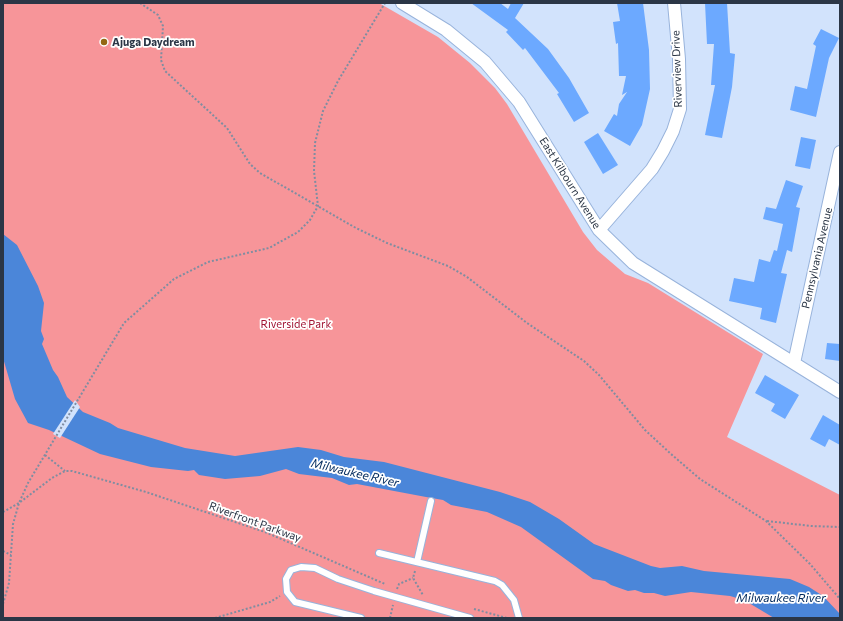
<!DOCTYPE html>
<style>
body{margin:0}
#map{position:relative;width:843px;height:621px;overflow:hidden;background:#d2e3fc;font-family:Commissioner,sans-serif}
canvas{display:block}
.frame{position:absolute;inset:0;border:4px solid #2b3646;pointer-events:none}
</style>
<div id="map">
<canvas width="843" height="621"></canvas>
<div class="frame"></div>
</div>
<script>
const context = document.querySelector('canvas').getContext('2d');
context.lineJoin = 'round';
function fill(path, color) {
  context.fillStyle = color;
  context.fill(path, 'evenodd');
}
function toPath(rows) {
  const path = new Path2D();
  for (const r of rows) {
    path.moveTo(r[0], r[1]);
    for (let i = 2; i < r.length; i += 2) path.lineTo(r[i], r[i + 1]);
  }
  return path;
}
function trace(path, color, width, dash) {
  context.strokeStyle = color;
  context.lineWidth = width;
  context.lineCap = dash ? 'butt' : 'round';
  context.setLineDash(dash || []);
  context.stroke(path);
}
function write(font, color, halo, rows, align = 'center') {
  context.font = font + ' Commissioner,sans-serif';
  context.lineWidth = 3.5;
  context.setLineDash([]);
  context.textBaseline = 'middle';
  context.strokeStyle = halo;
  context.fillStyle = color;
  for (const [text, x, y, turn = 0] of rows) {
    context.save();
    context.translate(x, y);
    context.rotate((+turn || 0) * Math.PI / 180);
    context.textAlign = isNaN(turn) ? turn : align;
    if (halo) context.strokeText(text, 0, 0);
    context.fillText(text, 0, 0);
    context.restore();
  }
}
const green = toPath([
 [3,3,379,3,438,37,470,63,495,88,507,104,583,232,597,250,625,274,648,283,763,354,727,437,840,495,840,618,3,618]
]);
const water = toPath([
 [3,234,17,245,38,286,44,303,41,331,44,339,42,344,53,370,58,377,67,397,83,412,110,423,118,428,185,448,235,456,298,447,321,450,344,457,384,462,500,492,530,502,559,519,594,544,651,566,660,568,682,566,704,571,790,579,809,587,823,596,840,614,840,618,774,618,744,600,730,596,691,592,665,596,654,593,644,593,635,590,628,591,611,585,605,581,593,579,521,527,487,512,451,505,443,500,426,497,357,484,349,485,332,478,299,474,286,469,260,476,225,479,199,475,194,470,188,471,151,467,100,454,49,430,28,423,15,399,3,358]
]);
const pier = toPath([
 [75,400,80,407,60,438,53,434]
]);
const building = toPath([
 [471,3,500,3,508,9,511,3,524,3,515,18,548,49,569,78,589,113,574,122,557,94,559,93,525,48,523,50,506,32,508,30],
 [617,3,643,3,649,50,650,89,642,125,630,146,604,131,614,114,617,116,619,104,627,92,622,95,626,76,619,76,618,43,616,44,613,22,620,21],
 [705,3,727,3,730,53,735,54,732,87,722,138,705,135,715,85,711,85,714,44,707,44],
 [821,29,839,38,829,58,816,117,790,110,795,86,807,89,816,46,813,44],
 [598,133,618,165,603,174,584,142],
 [801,137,816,140,810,169,795,166],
 [786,180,803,186,796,207,800,208,792,252,787,250,781,273,787,274,776,323,760,319,762,308,729,301,734,278,754,282,759,259,770,262,774,250,777,251,783,224,763,219,766,207,776,209],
 [827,343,840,344,840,361,825,359],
 [765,375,799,395,785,419,771,411,775,404,755,393],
 [823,415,840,425,840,445,829,439,825,447,810,439]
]);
const path = toPath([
 [140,3,158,15,163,26,161,60,165,71,227,128,250,164,260,173,356,228,387,243,448,266,467,277,527,323,584,361,599,375,645,430,671,454,700,479,766,521,810,564,840,599],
 [45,455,65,471],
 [3,512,19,503,52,478,65,471,72,471,146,492,265,532,385,584],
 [767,521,811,526,840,527],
 [3,551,11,555],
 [415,571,413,578,423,595],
 [397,589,399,584,413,578],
 [3,604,9,583,13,524,19,503,28,483,124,323,174,279,208,262,269,248,298,232,310,220,318,206,314,171,315,143,323,111,338,81,385,3],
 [474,609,507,618],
 [215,618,270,602,280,596],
 [390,618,393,605]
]);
const lane = toPath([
 [379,553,495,581,502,585,514,600,519,618],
 [417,562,431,501],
 [361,618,295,602,287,592,286,579,291,570,301,567,315,568,338,579,374,591,470,618]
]);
const street = toPath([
 [402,3,446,30,485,62,519,102,599,230,633,263,840,392],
 [599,230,652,169,663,151,673,131,680,109,679,59,674,3],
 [794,363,840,152]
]);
const markers = [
 [104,42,4,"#936713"]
];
const poiNames = [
 ["Ajuga Daydream",112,42]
];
const streetNames = [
 ["Riverview Drive",677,69,-92],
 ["East Kilbourn Avenue",570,183,58],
 ["Pennsylvania Avenue",817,258,-77],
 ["Riverfront Parkway",255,522,20]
];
const parkNames = [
 ["Riverside Park",296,324]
];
const waterNames = [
 ["Milwaukee River",355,473,13],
 ["Milwaukee River",781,598]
];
fill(green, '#f79599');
fill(water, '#4b86d9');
fill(pier, '#d2e3fc');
fill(building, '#6ca9ff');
trace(lane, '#98b3db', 8);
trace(street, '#98b3db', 14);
trace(path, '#7f8da1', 2, [2, 2]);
trace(lane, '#fff', 6);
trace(street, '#fff', 12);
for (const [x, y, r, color] of markers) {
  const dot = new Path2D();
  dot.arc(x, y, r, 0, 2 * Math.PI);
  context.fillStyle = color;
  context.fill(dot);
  trace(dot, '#fff', 1.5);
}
write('bold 11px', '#2b3646', '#fff', poiNames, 'left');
write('11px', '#2b3646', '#fff', streetNames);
write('11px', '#a01332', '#fff', parkNames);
write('italic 12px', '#00295c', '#fff', waterNames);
</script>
